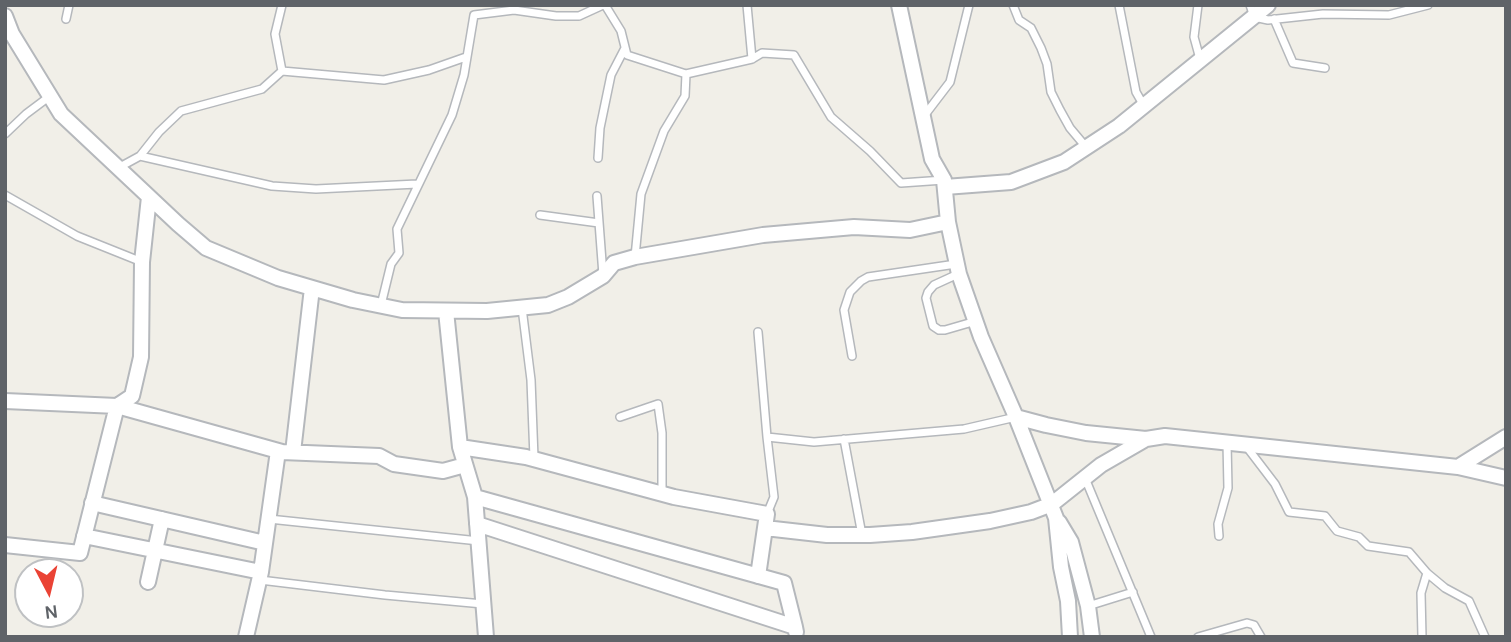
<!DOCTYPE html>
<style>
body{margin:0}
#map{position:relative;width:1511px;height:642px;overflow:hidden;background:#f1efe8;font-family:Karla,sans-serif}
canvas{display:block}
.frame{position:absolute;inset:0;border:7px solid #5f6368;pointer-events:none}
.north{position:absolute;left:14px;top:558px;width:70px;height:70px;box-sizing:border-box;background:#fff;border:2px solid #bfc1c3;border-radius:50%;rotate:173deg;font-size:19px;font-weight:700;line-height:28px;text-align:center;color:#5f6368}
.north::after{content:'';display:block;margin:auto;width:24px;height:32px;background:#ea4335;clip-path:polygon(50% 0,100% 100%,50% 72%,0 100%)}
</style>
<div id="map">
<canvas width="1511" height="642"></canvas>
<div class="frame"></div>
<div class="north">N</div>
</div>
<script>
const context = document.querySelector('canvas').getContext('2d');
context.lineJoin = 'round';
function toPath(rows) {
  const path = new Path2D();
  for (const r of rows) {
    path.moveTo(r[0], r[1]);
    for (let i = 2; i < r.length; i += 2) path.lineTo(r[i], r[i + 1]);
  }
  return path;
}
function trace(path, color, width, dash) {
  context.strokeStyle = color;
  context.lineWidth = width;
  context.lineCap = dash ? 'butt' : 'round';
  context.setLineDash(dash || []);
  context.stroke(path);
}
const lane = toPath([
 [282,5,275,34,282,71],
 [605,5,621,31,627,55,686,74,685,96,664,131,641,194,635,257],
 [747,5,752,59],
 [1013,5,1019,20,1031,28,1041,48,1047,64,1051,92,1060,110,1070,128,1086,147],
 [1119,5,1136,92,1144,106],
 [1198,5,1194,37,1200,59],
 [1250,5,1254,17,1268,20,1323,14,1389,15,1428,5],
 [66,19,69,5],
 [1274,19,1293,63,1325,68],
 [686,74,752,59,762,53,794,55,831,117,870,151,901,183,944,180],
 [924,116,950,82,969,5],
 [5,134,26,114,50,96],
 [140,156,159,132,181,111,262,89,282,71,384,80,429,70,466,57],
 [598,158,600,128,611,75,625,48],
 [118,168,140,156,272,186,316,189,417,184],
 [5,195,77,236,142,262],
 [597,196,603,275],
 [540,215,599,223],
 [958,274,934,285,928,292,926,298,933,326,939,330,945,330,976,321],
 [381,305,391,264,399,253,397,229,452,115,464,75,474,15,514,10,556,16,579,16,603,5],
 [522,308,531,380,534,458],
 [758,332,767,437],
 [852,356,844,310,850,292,861,281,868,277,956,264],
 [620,417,658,404,662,433,662,493],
 [844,439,862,535],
 [1246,446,1275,484,1289,512,1325,516,1337,531,1359,537,1368,546,1409,552,1427,573,1445,588,1469,601,1485,637],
 [1085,478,1151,637],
 [767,514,774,497,767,437,814,442,964,429,1016,417],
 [269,519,479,541],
 [1219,536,1218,524,1228,488,1227,443],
 [260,580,385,595,483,604],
 [1088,606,1133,592],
 [1198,637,1247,623,1254,625,1261,637],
 [1422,637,1421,593,1427,573]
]);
const street = toPath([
 [899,5,932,159,944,180,948,222,959,274,981,337,1016,417,1056,518,1061,567,1068,601,1070,637],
 [5,16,12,34,61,114,178,224,206,248,278,278,353,300,402,310,487,311,548,305,568,297,603,276,614,263,635,257,763,235,854,227,910,230,948,222],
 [945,187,1011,182,1064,162,1119,126,1268,5],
 [446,311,460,447,475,497,486,637],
 [5,401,117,406,80,553,5,545],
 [117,406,282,452,379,456,394,464,443,471,465,465],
 [117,406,132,396,141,357,142,262,149,197],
 [1016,417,1046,425,1086,433,1146,439],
 [460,447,526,457,674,497,767,514,758,576],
 [293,452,312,288],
 [1458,467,1506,478],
 [475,497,784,583,795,627],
 [92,503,265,543],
 [1059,522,1071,542,1088,606,1092,637],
 [477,524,795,627,796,632],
 [765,528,827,535,870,535,912,532,990,521,1031,512,1052,504,1101,465,1146,439,1165,436,1458,467,1506,437],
 [84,536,261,572],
 [148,582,162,519],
 [246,637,261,572,278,451]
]);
trace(lane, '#b5b8bc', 10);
trace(street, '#b5b8bc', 18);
trace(lane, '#fff', 7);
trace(street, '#fff', 14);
</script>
